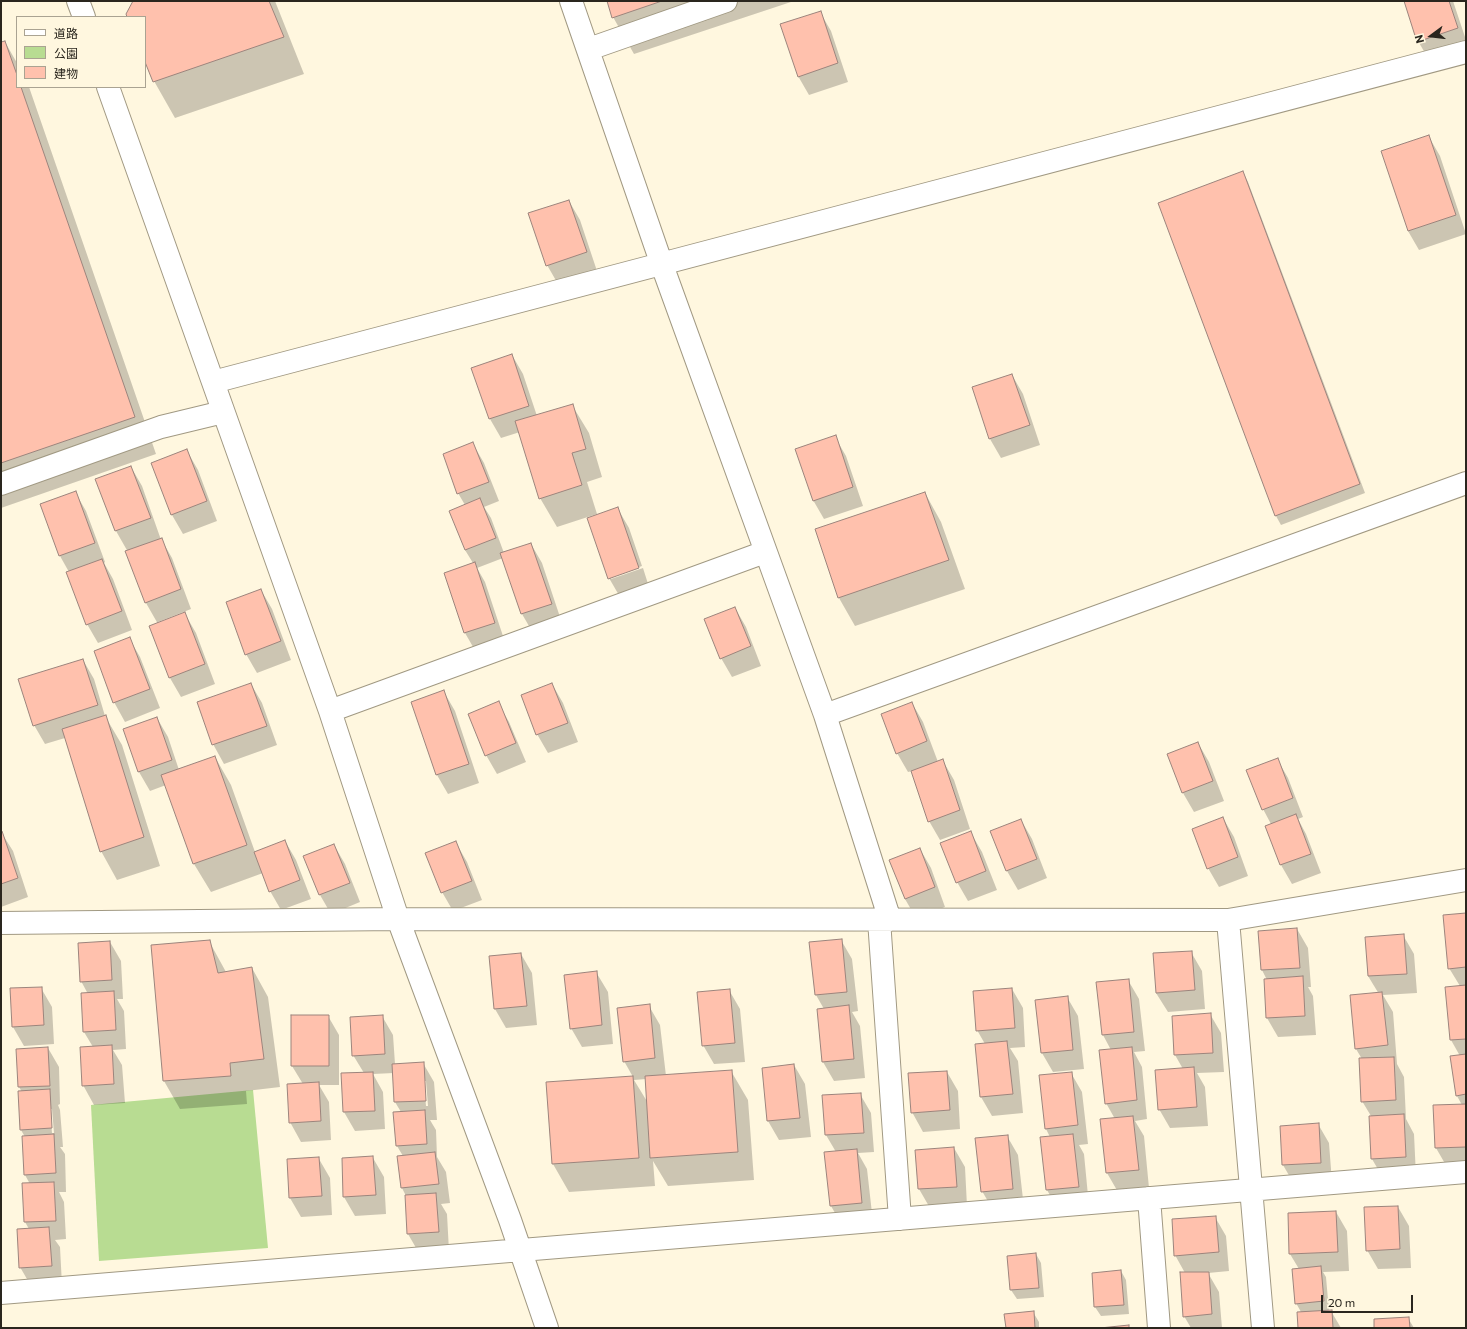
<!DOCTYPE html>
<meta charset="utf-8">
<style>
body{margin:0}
#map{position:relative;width:1467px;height:1329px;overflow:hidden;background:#fff7df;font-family:Commissioner,"Noto Sans JP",sans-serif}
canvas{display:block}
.frame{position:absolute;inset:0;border:2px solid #2a261e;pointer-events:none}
.legend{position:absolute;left:16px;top:16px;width:130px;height:72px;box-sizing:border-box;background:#fff7df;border:1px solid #aaa392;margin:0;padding:5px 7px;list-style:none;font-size:12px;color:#2a261e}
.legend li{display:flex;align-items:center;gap:8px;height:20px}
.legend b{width:20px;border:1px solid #aaa392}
.north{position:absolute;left:1411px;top:16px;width:40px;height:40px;-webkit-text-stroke:3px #fff7df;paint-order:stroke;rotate:255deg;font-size:11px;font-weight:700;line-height:16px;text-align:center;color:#2a261e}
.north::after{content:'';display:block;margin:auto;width:14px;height:18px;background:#2a261e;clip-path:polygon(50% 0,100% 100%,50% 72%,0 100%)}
.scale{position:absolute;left:1321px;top:1295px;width:92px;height:18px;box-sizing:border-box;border:2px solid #2a261e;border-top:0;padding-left:5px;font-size:12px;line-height:14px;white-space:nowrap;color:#2a261e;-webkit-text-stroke:3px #fff7df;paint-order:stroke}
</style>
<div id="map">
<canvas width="1467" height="1329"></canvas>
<div class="frame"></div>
<ul class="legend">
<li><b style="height:5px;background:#fff"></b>道路</li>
<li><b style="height:11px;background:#b8dc92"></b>公園</li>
<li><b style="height:11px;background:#ffc1ad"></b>建物</li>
</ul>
<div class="north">N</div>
<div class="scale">20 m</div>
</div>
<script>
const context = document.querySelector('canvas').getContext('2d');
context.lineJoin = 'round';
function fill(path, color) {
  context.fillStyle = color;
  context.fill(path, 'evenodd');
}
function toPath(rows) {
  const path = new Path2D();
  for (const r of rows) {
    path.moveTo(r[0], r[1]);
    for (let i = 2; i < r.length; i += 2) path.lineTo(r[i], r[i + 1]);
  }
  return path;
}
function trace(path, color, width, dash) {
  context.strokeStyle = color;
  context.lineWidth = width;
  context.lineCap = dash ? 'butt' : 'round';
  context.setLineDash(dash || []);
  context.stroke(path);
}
const green = toPath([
 [253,1090,268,1248,99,1261,91,1105]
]);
const shadow = toPath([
 [135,1,275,1,304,74,175,118,154,81,145,59,145,17,128,17],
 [608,1,794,1,634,54,613,17],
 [1405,1,1453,1,1466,40,1466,48,1429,60,1418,41],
 [820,12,831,31,848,82,809,95,798,76],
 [5,42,17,63,17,87,29,87,156,454,1,508,1,43],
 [1429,137,1440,156,1466,234,1419,250,1408,231],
 [1243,172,1248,182,1365,493,1281,525,1276,516],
 [569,201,580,220,597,271,558,284,547,265],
 [512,355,523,374,537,416,572,405,589,433,602,477,587,482,597,514,557,527,540,498,520,432,501,438,490,419,473,368],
 [1012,375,1023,394,1040,445,1001,458,990,439],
 [835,437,846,456,863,506,824,519,813,500],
 [473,444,484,463,499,501,484,507,491,518,504,553,531,544,542,563,562,623,533,633,522,614,503,558,477,568,485,582,505,642,476,652,465,633,445,573,473,563,465,550,465,505,458,493],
 [187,451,198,470,217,521,183,534,172,515],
 [131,467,142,486,160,537,172,558,191,609,158,622,159,623,185,614,196,633,215,684,181,697,170,678,158,624,146,603,128,552,116,531,96,480],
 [75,492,86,511,105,562,104,563,113,579,132,630,98,643,87,624,69,572,60,556,41,505],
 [925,493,941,522,965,589,855,626,839,598,816,530],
 [618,509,629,528,642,566,611,577,611,579,643,568,649,587,620,597,609,578],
 [261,590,272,609,291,660,257,673,246,654],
 [735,608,746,627,761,666,732,677,721,658],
 [129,638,140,657,160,708,125,722,114,702,95,651],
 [83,660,94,679,105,716,122,745,160,866,117,880,101,851,65,738,45,744,34,725],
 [251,684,262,703,277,745,224,764,213,744],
 [552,684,563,703,578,742,548,753,537,734],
 [444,692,455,711,479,783,448,794,437,775],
 [498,703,509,722,526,762,497,774,486,755],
 [912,703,923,722,938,762,943,761,954,780,970,829,940,840,929,821,912,771,908,772,897,753],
 [157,718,168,737,179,770,215,757,231,785,255,852,285,841,296,860,311,899,281,910,270,891,263,873,211,892,194,864,166,785,150,791,139,772,124,730],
 [1198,743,1209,762,1224,801,1194,812,1183,793,1168,754],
 [1277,759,1288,778,1303,817,1298,819,1306,834,1321,873,1292,884,1281,865,1266,826,1271,824,1263,809],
 [1223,818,1234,837,1248,876,1219,887,1208,868],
 [1021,820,1032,839,1047,878,1018,890,1007,871],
 [1,832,13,851,28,897,1,907],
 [971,833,982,852,997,890,968,901,957,882],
 [456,843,467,862,482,900,453,911,442,892],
 [334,845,345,864,360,902,331,914,320,895,305,856],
 [920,849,931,868,945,907,916,918,905,899,890,860],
 [1466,914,1466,1166,1447,1167,1436,1148,1434,1106,1462,1105,1457,1096,1460,1056,1451,1040,1446,988,1460,986,1449,968],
 [1297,929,1308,948,1311,987,1308,987,1313,996,1316,1035,1278,1037,1267,1018,1265,980,1267,980,1262,970,1259,932],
 [1403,935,1414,954,1417,993,1383,995,1393,1012,1397,1064,1404,1077,1406,1119,1414,1134,1416,1176,1383,1178,1372,1159,1371,1116,1362,1101,1362,1059,1356,1049,1379,994,1368,976,1366,938],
 [841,940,852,959,858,1011,852,1012,860,1026,865,1078,834,1081,823,1062,824,1009,816,995,810,943],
 [209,941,226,972,252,968,268,997,280,1087,246,1091,247,1104,180,1109,164,1081],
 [110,942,121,961,123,999,117,999,124,1011,126,1049,113,1050,122,1065,125,1103,94,1105,83,1085,93,1047,84,1032,88,994,81,981],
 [1191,952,1202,971,1205,1009,1168,1012,1156,993],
 [521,954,532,973,537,1025,506,1028,495,1009,490,957],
 [596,972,608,992,613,1044,582,1047,571,1028],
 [1128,980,1139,999,1145,1051,1134,1052,1142,1067,1147,1119,1135,1121,1144,1136,1149,1188,1118,1192,1107,1173,1115,1119,1106,1103,1111,1050,1103,1035,1097,983],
 [41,988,52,1007,54,1044,24,1046,13,1027],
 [1012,989,1023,1008,1025,1047,1010,1048,1018,1061,1023,1113,992,1116,981,1097,976,1045,985,1044,977,1030],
 [729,990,740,1009,745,1062,714,1064,703,1045],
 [1067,997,1078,1016,1084,1069,1053,1072,1042,1053,1036,1001],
 [649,1006,660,1025,666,1076,731,1071,748,1100,754,1180,668,1186,653,1161,655,1186,569,1192,553,1164,633,1077,624,1061],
 [646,1079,648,1103,634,1080],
 [1210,1014,1221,1033,1224,1072,1197,1073,1205,1087,1208,1126,1170,1128,1159,1109,1183,1069,1175,1055,1173,1017],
 [328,1016,339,1035,339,1085,319,1085,329,1102,331,1140,301,1142,290,1122,303,1084,292,1066],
 [382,1016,393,1035,395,1064,423,1063,434,1082,437,1120,430,1120,436,1130,437,1157,446,1172,450,1203,441,1204,447,1214,449,1251,419,1253,408,1234,406,1196,402,1188,403,1156,397,1146,401,1112,395,1102,394,1073,373,1074,383,1092,385,1129,355,1131,344,1112,364,1073,353,1055],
 [424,1081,426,1081,428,1106,426,1106],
 [48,1048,59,1067,60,1104,58,1105,60,1110,63,1147,60,1147,65,1154,66,1192,59,1192,64,1202,66,1239,55,1240,60,1247,62,1285,31,1286,20,1267,29,1229,25,1222,30,1184,25,1175,25,1137,21,1130,22,1092,19,1087,17,1050],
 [50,1109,52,1109,54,1133,52,1133],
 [794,1065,805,1084,811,1137,779,1140,768,1121],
 [947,1072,958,1091,960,1129,923,1132,912,1112],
 [1071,1073,1082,1092,1088,1144,1079,1145,1084,1154,1089,1206,1058,1209,1047,1190,1041,1138,1050,1137,1046,1129],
 [860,1094,871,1113,874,1152,858,1153,867,1169,873,1222,842,1225,831,1206,836,1152,826,1135,823,1096],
 [1318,1124,1329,1143,1332,1182,1294,1184,1283,1165],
 [1007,1136,1018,1155,1024,1208,993,1210,982,1191],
 [954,1148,965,1167,967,1206,930,1208,919,1189],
 [373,1158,384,1177,386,1214,355,1216,344,1197],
 [319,1159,330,1178,332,1215,301,1217,290,1198,288,1160],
 [1398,1207,1409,1226,1411,1268,1378,1269,1367,1250],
 [1336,1212,1347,1231,1349,1271,1323,1272,1326,1277,1329,1311,1331,1311,1341,1328,1299,1328,1301,1312,1296,1303,1299,1269,1290,1254,1289,1214],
 [1215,1217,1226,1236,1229,1271,1208,1273,1219,1292,1222,1328,1191,1328,1184,1316,1185,1273,1175,1255],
 [1036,1254,1041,1263,1044,1297,1017,1299,1011,1290],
 [1121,1271,1126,1280,1129,1314,1101,1316,1095,1307,1093,1274],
 [1033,1312,1039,1322,1039,1328,1007,1328],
 [1408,1318,1414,1328,1375,1328]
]);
const building = toPath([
 [133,1,269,1,284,37,153,82,145,62,145,17,127,17,126,14,133,1],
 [607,1,662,1,612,18,607,1],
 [1404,1,1449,1,1458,28,1417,42,1404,1],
 [821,11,838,63,798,77,780,24,821,11],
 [5,41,17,75,17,87,21,87,135,417,1,463,1,42,5,41],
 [1429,135,1456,215,1408,231,1381,151,1429,135],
 [1243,171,1360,484,1275,516,1158,203,1243,171],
 [569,200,587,252,546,266,528,213,569,200],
 [512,354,529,406,489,419,471,368,512,354],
 [1012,374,1030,425,989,439,972,387,1012,374],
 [573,404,586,449,572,453,582,485,539,499,515,421,573,404],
 [836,435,853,487,813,501,795,449,836,435],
 [473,442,489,482,457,494,443,454,473,442],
 [187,449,207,501,171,515,151,463,187,449],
 [131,466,151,518,115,531,95,479,131,466],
 [76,491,95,543,59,556,40,504,76,491],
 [925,492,949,560,838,598,815,529,925,492],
 [480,498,496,538,465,550,449,511,480,498],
 [618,507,639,568,608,579,587,518,618,507],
 [162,538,181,589,145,603,125,551,162,538],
 [531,543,552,604,521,614,500,553,531,543],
 [102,559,122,611,86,625,66,572,102,559],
 [475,562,495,623,464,633,444,573,475,562],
 [261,589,281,641,245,655,226,602,261,589],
 [735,607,751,646,720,659,704,619,735,607],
 [185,612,205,664,169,678,149,626,185,612],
 [130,637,150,689,113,703,94,651,130,637],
 [83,659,98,705,33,726,18,679,83,659],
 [251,683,267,726,212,745,197,702,251,683],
 [552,683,568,723,536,735,521,695,552,683],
 [444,690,469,764,436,775,411,702,444,690],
 [499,701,516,743,485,756,468,714,499,701],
 [912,702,927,741,896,754,881,714,912,702],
 [106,715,144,837,100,852,62,729,106,715],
 [157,717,172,760,138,772,123,729,157,717],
 [1198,742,1213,781,1182,793,1167,754,1198,742],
 [215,756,247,845,193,864,161,775,215,756],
 [1278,758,1293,798,1262,810,1246,770,1278,758],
 [943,759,960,810,928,822,911,771,943,759],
 [1296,814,1311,854,1280,865,1265,826,1296,814],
 [1223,817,1238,857,1207,869,1192,829,1223,817],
 [1021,819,1037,859,1006,871,990,831,1021,819],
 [1,831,2,831,18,878,1,884,1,831],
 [971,831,986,871,956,883,940,843,971,831],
 [285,840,300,880,269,892,254,852,285,840],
 [456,841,472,881,441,893,425,853,456,841],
 [334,844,350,883,319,895,303,856,334,844],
 [920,848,935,887,905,899,889,860,920,848],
 [1466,913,1466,967,1448,969,1443,915,1466,913],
 [1297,928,1300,968,1261,970,1258,931,1297,928],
 [1404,934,1407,974,1368,976,1365,937,1404,934],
 [842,939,847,992,815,995,809,942,842,939],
 [210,940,218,973,252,967,264,1059,230,1063,231,1076,163,1081,151,945,210,940],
 [110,941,112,980,80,982,78,943,110,941],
 [1192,951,1195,990,1156,993,1153,953,1192,951],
 [521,953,527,1006,494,1009,489,956,521,953],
 [597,971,602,1025,570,1029,564,975,597,971],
 [1303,976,1305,1016,1266,1018,1264,979,1303,976],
 [1129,979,1134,1032,1102,1035,1096,982,1129,979],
 [1466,985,1466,1039,1450,1040,1445,987,1466,985],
 [42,987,44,1025,12,1027,10,988,42,987],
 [1012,988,1015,1028,976,1031,973,991,1012,988],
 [730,989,735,1043,702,1046,697,992,730,989],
 [114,991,116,1030,83,1032,81,993,114,991],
 [1382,992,1388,1045,1355,1049,1350,995,1382,992],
 [1068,996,1073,1050,1041,1053,1035,1000,1068,996],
 [650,1004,655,1058,623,1062,617,1008,650,1004],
 [849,1005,854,1059,822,1062,817,1009,849,1005],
 [1211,1013,1213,1053,1174,1055,1172,1016,1211,1013],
 [291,1015,329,1015,329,1066,291,1066,291,1015],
 [383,1015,385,1054,352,1056,350,1017,383,1015],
 [1007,1041,1013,1094,980,1097,975,1044,1007,1041],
 [112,1045,114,1084,82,1086,80,1047,112,1045],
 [48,1047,50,1086,18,1087,16,1049,48,1047],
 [1132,1047,1137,1100,1105,1104,1099,1050,1132,1047],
 [1466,1054,1466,1094,1456,1096,1450,1056,1466,1054],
 [1394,1057,1396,1100,1361,1102,1359,1058,1394,1057],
 [424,1062,426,1101,394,1102,392,1064,424,1062],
 [794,1064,800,1118,767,1121,762,1068,794,1064],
 [1194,1067,1197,1107,1158,1110,1155,1070,1194,1067],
 [732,1070,738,1152,650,1158,645,1076,732,1070],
 [947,1071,950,1110,911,1113,908,1073,947,1071],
 [373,1072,375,1111,343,1112,341,1073,373,1072],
 [1072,1072,1078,1125,1045,1129,1039,1075,1072,1072],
 [633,1076,639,1158,552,1164,546,1082,633,1076],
 [319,1082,321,1121,289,1123,287,1084,319,1082],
 [50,1089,52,1128,20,1130,18,1091,50,1089],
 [861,1093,864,1133,825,1135,822,1095,861,1093],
 [1466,1104,1466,1147,1435,1148,1433,1105,1466,1104],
 [425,1110,427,1144,396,1146,393,1112,425,1110],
 [1404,1114,1406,1157,1371,1159,1369,1116,1404,1114],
 [1133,1116,1139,1170,1106,1173,1100,1119,1133,1116],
 [1319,1123,1321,1163,1282,1165,1280,1126,1319,1123],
 [54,1134,56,1173,24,1175,22,1136,54,1134],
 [1073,1134,1079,1187,1046,1190,1040,1137,1073,1134],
 [1008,1135,1013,1189,981,1192,975,1138,1008,1135],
 [954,1147,957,1187,918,1189,915,1150,954,1147],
 [857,1149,862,1203,830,1206,824,1152,857,1149],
 [435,1152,439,1184,401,1188,397,1156,435,1152],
 [373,1156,376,1195,343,1197,342,1158,373,1156],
 [319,1157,322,1196,289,1198,287,1159,319,1157],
 [54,1182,56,1221,24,1222,22,1183,54,1182],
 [436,1193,439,1232,407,1234,405,1195,436,1193],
 [1398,1206,1400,1249,1366,1251,1364,1207,1398,1206],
 [1336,1211,1338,1252,1289,1254,1288,1213,1336,1211],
 [1216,1216,1219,1252,1174,1256,1172,1219,1216,1216],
 [49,1227,52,1266,19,1268,17,1229,49,1227],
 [1036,1253,1039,1288,1010,1290,1007,1256,1036,1253],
 [1321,1266,1324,1301,1295,1304,1292,1269,1321,1266],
 [1121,1270,1124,1305,1094,1307,1092,1273,1121,1270],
 [1180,1272,1209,1272,1212,1314,1183,1317,1180,1272],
 [1332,1310,1333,1328,1298,1328,1297,1312,1332,1310],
 [1034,1311,1035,1328,1006,1328,1004,1314,1034,1311],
 [1409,1317,1410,1328,1374,1328,1374,1319,1409,1317],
 [1129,1325,1129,1328,1100,1328,1129,1325]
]);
const minor = toPath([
 [78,1,84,17],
 [571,1,662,265,825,715,890,920],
 [589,49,726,1],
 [108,87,330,711,398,919,510,1220,547,1328],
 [213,382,1466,52],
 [1,484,161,427,223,412],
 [330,711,765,552],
 [825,715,1466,483],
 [879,920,900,1219],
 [1228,920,1263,1328],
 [1,923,398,919,1228,920,1466,880],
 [1149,1198,1159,1328],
 [1,1293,1466,1172]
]);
fill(green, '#b8dc92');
fill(shadow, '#0003');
fill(building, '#ffc1ad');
trace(building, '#9c847c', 1);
trace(minor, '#a19983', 24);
trace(minor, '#fff', 22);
</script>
